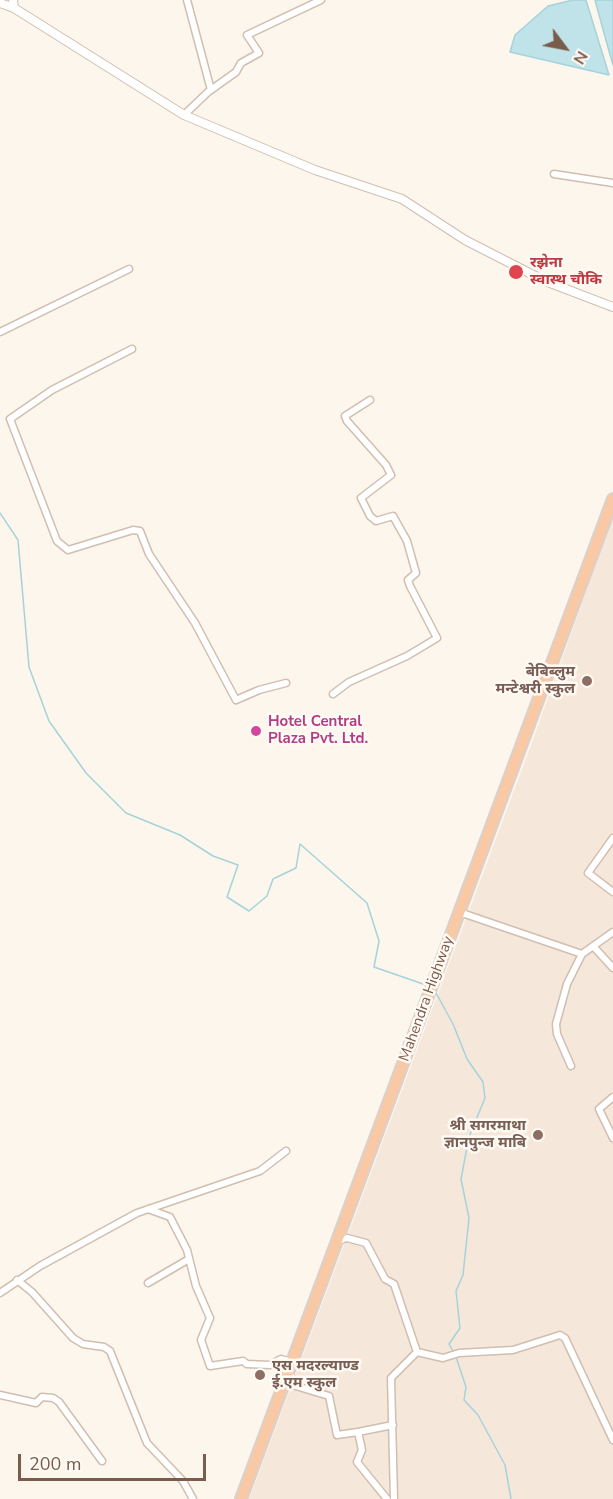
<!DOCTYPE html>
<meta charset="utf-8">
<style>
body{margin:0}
#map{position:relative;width:613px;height:1499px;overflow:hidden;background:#fdf6ec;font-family:"Nunito Sans",sans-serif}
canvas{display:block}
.north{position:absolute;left:535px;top:18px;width:60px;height:60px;-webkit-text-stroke:4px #fffaf3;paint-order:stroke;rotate:122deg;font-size:16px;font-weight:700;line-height:24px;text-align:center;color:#7a5c4d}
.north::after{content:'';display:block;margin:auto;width:21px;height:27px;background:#7a5c4d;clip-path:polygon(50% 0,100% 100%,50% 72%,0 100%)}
.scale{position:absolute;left:18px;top:1454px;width:188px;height:27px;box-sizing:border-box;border:3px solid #7a5c4d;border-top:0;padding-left:8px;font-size:18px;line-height:21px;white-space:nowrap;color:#7a5c4d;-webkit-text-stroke:4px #fffaf3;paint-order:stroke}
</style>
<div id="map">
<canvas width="613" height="1499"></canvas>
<div class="north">N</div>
<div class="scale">200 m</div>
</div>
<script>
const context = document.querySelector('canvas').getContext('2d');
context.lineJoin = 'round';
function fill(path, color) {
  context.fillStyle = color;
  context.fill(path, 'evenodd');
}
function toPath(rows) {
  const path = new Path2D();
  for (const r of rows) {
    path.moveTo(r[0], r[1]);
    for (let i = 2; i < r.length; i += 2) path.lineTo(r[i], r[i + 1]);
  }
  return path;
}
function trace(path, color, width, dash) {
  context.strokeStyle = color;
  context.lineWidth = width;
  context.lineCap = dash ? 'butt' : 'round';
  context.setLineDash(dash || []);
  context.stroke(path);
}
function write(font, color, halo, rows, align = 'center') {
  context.font = font + ' "Nunito Sans","Noto Sans Devanagari",sans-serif';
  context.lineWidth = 5;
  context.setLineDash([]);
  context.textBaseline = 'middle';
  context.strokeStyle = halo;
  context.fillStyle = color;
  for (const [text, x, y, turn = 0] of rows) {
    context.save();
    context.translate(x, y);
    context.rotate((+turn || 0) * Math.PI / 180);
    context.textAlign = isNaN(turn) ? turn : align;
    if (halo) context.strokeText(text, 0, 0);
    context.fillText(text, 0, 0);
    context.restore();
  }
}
const residential = toPath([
 [613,517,613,1499,249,1499,531,745]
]);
const water = toPath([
 [573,0,586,0,609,75,510,52,515,35,548,6,573,0],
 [595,0,613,0,613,65,607,44,595,0]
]);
const stream = toPath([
 [0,513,18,540,29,667,49,721,86,773,126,813,180,835,213,856,238,865,227,897,249,911,267,896,273,879,296,868,300,844,367,903,379,941,374,967,426,985],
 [435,991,453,1024,467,1059,483,1082,485,1098,469,1137,461,1179,469,1218,463,1275,456,1291,460,1328,449,1344,454,1353],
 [456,1357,466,1387,464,1400,478,1415,505,1465,511,1499]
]);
const minor = toPath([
 [187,0,211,90],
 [184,115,208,92,236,72,241,63,259,53,247,35,321,0],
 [554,174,613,183],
 [0,332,129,269],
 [132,349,52,390,10,419,57,541,68,550,133,530,140,531,149,554,195,623,236,700,259,690,286,683],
 [333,694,349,682,407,656,437,638,410,586,408,580,416,573,407,541,393,516,376,521,370,516,361,498,391,475,386,465,347,421,345,416,370,400],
 [613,838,588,873,613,892],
 [459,912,582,954,613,932],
 [593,946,613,968],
 [571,1066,557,1034,556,1024,567,984,582,954],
 [613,1097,599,1109,613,1138],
 [148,1209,170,1217,187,1250,196,1286,210,1318,201,1340,210,1366,243,1361,247,1364,270,1365,281,1359,292,1362],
 [337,1241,347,1238,366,1243,385,1279,394,1284,417,1352,391,1378,394,1499],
 [17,1280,32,1292,73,1338,83,1344,104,1347,110,1351,147,1443,183,1481,193,1499],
 [148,1283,189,1259],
 [0,1293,40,1266,137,1213,260,1171,286,1151],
 [417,1352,443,1358,459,1353,513,1350,560,1335,565,1338,613,1440],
 [291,1376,289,1384,329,1396,337,1435,358,1432,362,1450,357,1462,387,1499],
 [0,1395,36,1403,42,1397,53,1398,59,1402,102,1461],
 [358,1432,393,1425]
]);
const tertiary = toPath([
 [13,0,14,8,184,115,315,170,402,199,465,240,545,281,613,307],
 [0,3,14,8]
]);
const trunk = toPath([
 [241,1499,613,499]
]);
const markers = [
 [516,272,8,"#e0444e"],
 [587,681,6,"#8d6e63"],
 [256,731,6,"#d1479c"],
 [538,1135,6,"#8d6e63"],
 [260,1375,6,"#8d6e63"]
];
const healthNames = [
 ["रझेना",530,263],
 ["स्वास्थ चौकि",530,280]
];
const educationNames = [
 ["बेबिब्लुम",575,672],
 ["मन्टेश्वरी स्कुल",575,689],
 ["श्री सगरमाथा",526,1126],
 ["ज्ञानपुन्ज माबि",526,1143],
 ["एस मदरल्याण्ड",272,1366,"left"],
 ["ई.एम स्कुल",272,1383,"left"]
];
const hotelNames = [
 ["Hotel Central",268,722],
 ["Plaza Pvt. Ltd.",268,739]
];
const streetNames = [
 ["Mahendra Highway",427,999,-70]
];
fill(residential, '#f5e8da');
fill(water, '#bfe3e8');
trace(water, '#a5d3da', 1.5);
trace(stream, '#a5d3da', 1.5);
trace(minor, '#d1beb0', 9);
trace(tertiary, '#d1beb0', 10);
trace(trunk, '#dad1cd', 14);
trace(minor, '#fff', 6);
trace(tertiary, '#fff', 8);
trace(trunk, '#f9c8a4', 10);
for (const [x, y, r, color] of markers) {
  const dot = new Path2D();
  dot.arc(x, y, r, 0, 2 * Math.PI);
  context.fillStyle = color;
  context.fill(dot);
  trace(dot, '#fffaf3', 2);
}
write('bold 15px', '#be3a42', '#fffaf3', healthNames, 'left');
write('bold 15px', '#785e54', '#fffaf3', educationNames, 'right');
write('bold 15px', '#b23c85', '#fffaf3', hotelNames, 'left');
write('15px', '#7a5c4d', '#fffaf3', streetNames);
</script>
